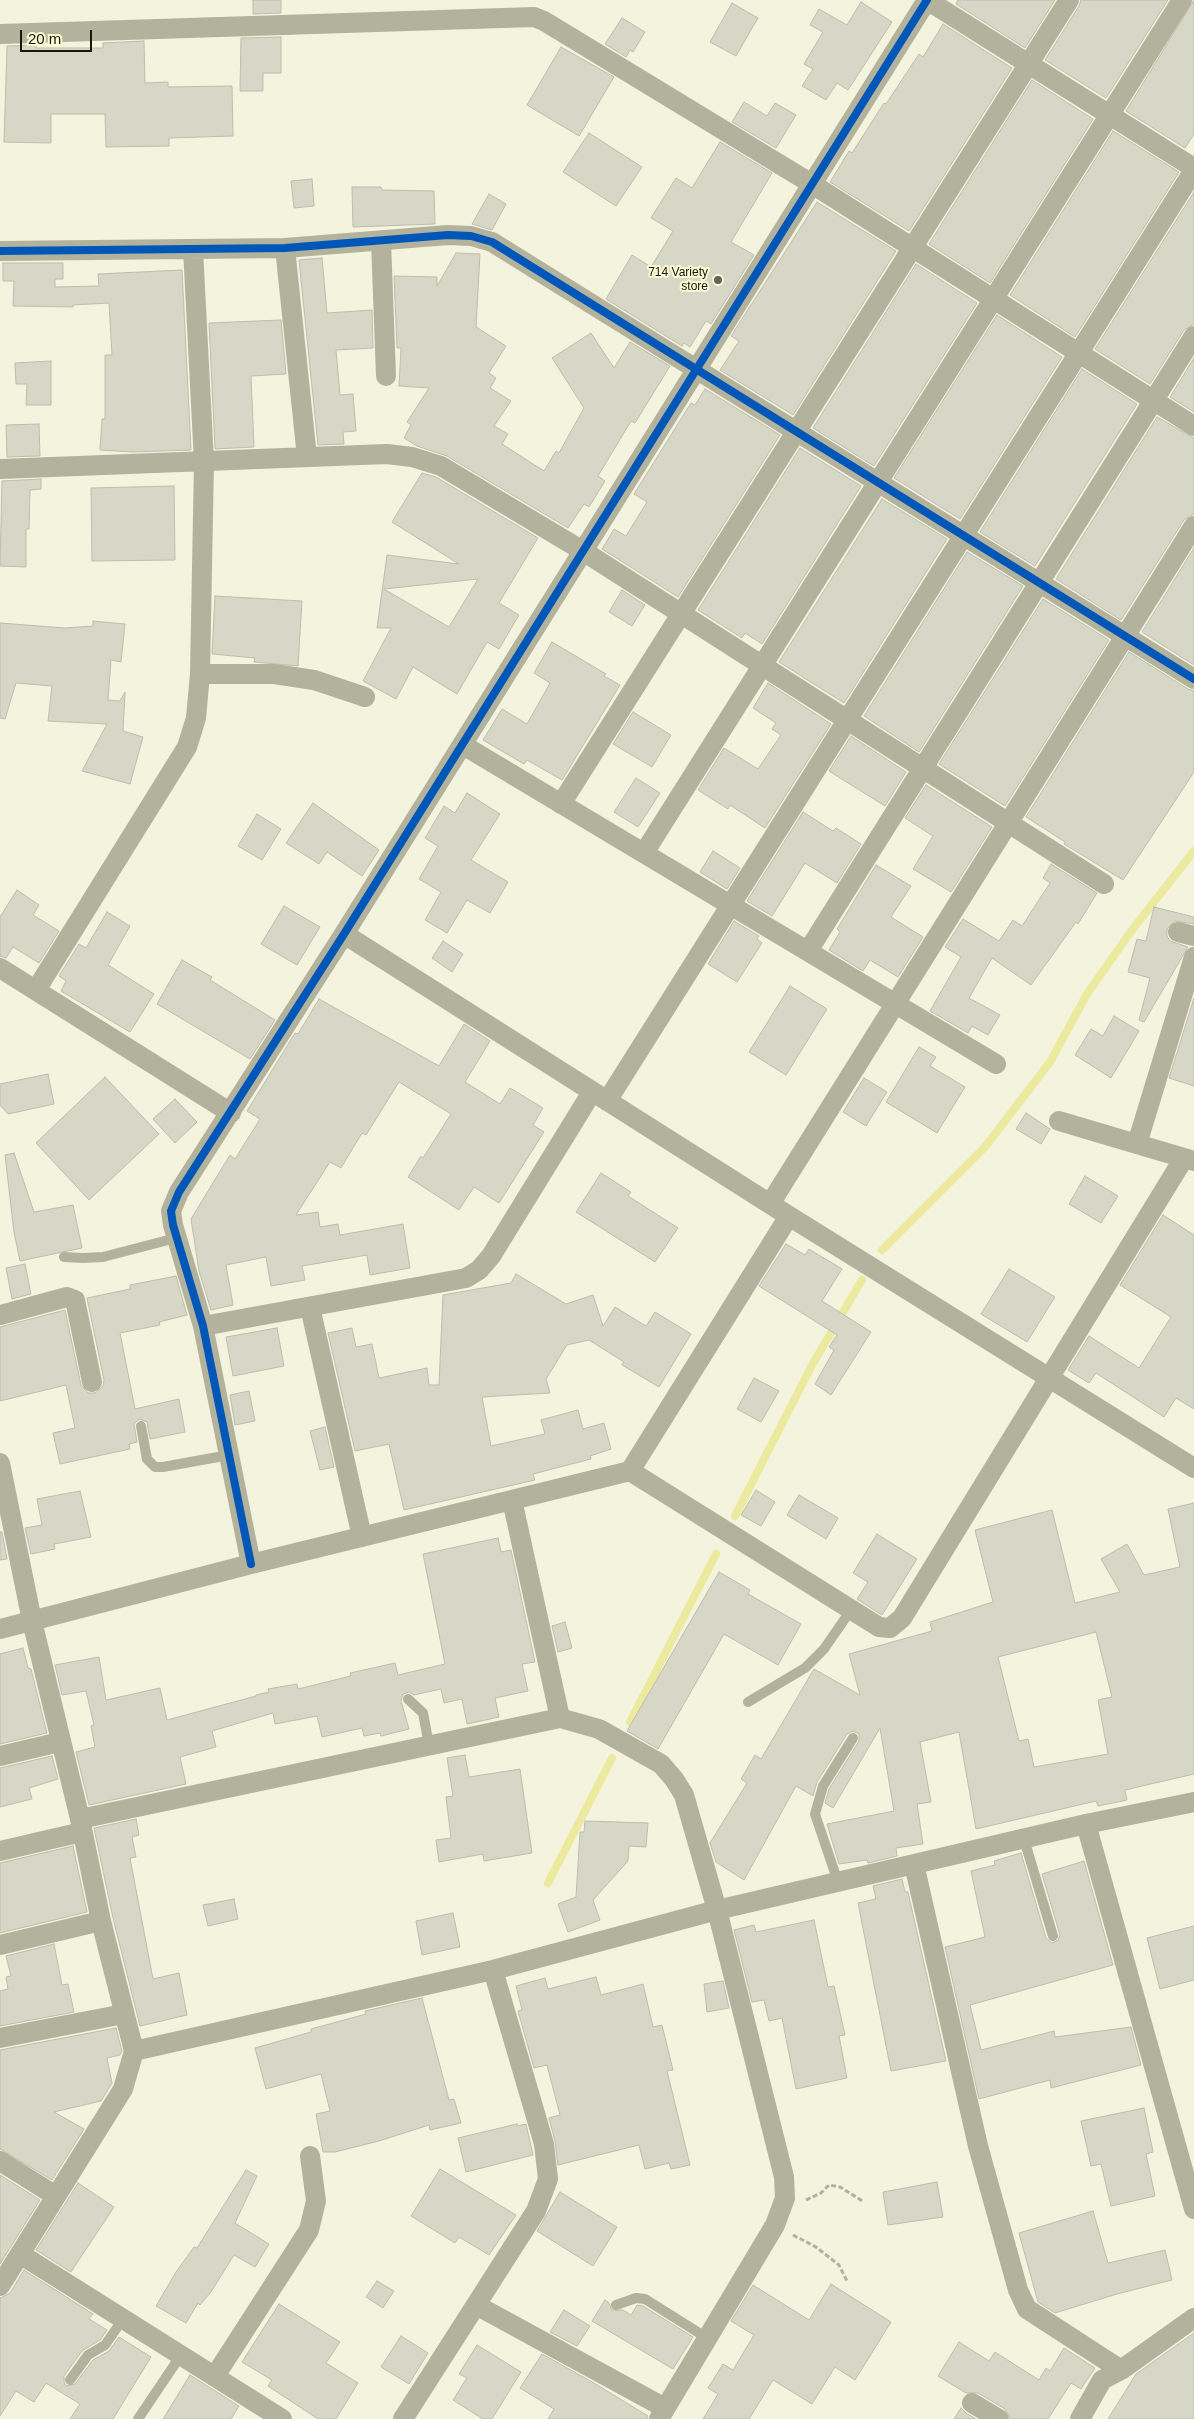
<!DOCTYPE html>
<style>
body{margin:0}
#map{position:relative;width:1194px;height:2419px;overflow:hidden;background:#f3f3de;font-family:Helvetica,sans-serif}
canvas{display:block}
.scale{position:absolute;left:20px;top:30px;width:72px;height:22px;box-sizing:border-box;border:2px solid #17170a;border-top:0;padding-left:6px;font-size:15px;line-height:18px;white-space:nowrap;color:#17170a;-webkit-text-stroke:4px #fbfbd6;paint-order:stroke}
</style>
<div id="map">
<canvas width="1194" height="2419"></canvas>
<div class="scale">20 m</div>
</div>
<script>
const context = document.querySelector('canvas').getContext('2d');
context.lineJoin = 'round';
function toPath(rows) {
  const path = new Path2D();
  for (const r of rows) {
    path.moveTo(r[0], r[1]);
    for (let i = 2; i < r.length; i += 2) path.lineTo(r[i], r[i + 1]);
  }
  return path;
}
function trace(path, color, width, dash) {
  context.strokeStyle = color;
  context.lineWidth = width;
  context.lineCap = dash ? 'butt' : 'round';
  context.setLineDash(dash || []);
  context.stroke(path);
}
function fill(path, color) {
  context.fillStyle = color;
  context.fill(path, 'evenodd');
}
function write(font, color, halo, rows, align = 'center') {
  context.font = font + ' Helvetica,sans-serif';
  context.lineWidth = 4;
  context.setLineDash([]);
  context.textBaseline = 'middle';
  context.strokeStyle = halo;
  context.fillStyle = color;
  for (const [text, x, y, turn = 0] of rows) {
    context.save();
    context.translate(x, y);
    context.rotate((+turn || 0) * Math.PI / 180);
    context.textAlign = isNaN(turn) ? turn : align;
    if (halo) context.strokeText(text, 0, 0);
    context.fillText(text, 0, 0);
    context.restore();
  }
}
const stream = toPath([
 [882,1250,985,1147,1050,1062,1087,994,1132,930,1194,851],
 [735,1516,812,1365,862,1280],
 [630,1722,716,1554],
 [548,1883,612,1758]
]);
const building = toPath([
 [253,0,281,0,281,13,253,14,253,0],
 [958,0,1055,0,1025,48,956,4,958,0],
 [1081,0,1168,0,1106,98,1045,60,1079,6,1081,0],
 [1194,0,1194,134,1185,148,1126,111,1194,0],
 [861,2,892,22,848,90,837,83,826,100,802,86,813,69,804,64,823,32,810,25,819,9,847,25,861,2],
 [732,3,758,18,736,56,710,42,732,3],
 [622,18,645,32,633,52,630,50,626,57,605,44,622,18],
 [943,24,1012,68,909,231,830,182,849,151,852,153,884,103,886,104,919,54,923,57,943,24],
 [281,37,281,73,263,73,263,91,240,91,241,38,281,37],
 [144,41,145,83,168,82,168,87,232,86,233,136,169,138,169,146,106,147,105,114,51,114,51,143,4,142,7,46,36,45,36,48,103,48,103,43,144,41],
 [561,47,614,77,579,136,527,105,561,47],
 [1032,80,1093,119,990,283,929,244,1032,80],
 [744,102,767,116,775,103,796,115,776,148,732,122,744,102],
 [1113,131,1179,172,1075,337,1010,295,1113,131],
 [589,133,642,167,616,206,563,172,589,133],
 [720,142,772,173,731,242,754,255,711,324,706,321,690,347,684,343,682,346,606,299,632,255,651,267,673,231,651,218,676,178,692,188,720,142],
 [312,179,314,206,294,208,291,181,312,179],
 [352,187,381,187,382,190,434,191,435,224,353,227,352,187],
 [1194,192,1194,324,1184,330,1150,384,1095,349,1194,192],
 [489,194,506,204,492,230,472,224,489,194],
 [817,202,896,251,793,415,720,370,739,341,731,336,817,202],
 [456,253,480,254,476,327,506,346,489,373,496,378,490,388,511,401,494,426,508,434,502,444,544,471,556,451,559,453,584,408,552,358,591,333,614,368,630,342,670,366,635,423,631,421,598,476,605,481,589,507,584,504,568,528,447,456,417,446,404,438,411,425,407,422,429,388,399,386,401,348,397,348,394,276,437,277,437,286,456,253],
 [322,258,327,313,372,310,373,348,336,350,340,395,353,394,356,431,343,432,344,444,318,445,299,260,322,258],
 [3,263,63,263,63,279,55,279,55,287,99,286,98,274,182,270,191,450,132,452,100,450,102,419,105,419,105,355,112,355,109,303,73,305,73,307,13,306,14,281,3,281,3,263],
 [916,264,977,303,874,466,813,428,916,264],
 [997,315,1062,357,960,519,894,478,997,315],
 [281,320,286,374,251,376,254,447,215,449,209,323,281,320],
 [1194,358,1194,412,1170,397,1194,358],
 [51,361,51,405,26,405,27,384,16,384,15,363,51,361],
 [1082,369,1137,404,1035,566,980,532,1082,369],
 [705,389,780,435,678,597,602,549,614,529,626,536,647,502,634,494,691,403,695,405,705,389],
 [1157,417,1194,438,1194,514,1184,520,1121,620,1056,579,1157,417],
 [39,424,40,456,7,457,6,425,39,424],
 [800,448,861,486,762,644,745,633,742,638,698,610,800,448],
 [422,473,436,477,538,538,499,603,519,615,499,649,487,642,457,694,413,667,396,699,363,681,391,628,377,628,387,555,459,564,392,522,422,473],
 [478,579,449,627,384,589,478,579],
 [41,479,41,489,30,490,29,529,26,529,26,567,0,566,2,481,41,479],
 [174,486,175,560,92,561,91,488,174,486],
 [882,499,947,539,844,703,779,662,882,499],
 [1194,548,1194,665,1142,632,1194,548],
 [967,552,1023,586,919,752,864,716,967,552],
 [622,590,645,605,632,626,609,612,622,590],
 [215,596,302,601,298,666,254,662,255,658,212,654,215,596],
 [1043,599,1109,640,1005,806,939,764,1043,599],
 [93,621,125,624,121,662,111,660,108,700,120,701,125,692,123,731,143,737,130,784,82,771,107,724,48,721,52,686,16,683,5,719,0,718,0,623,65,628,93,626,93,621],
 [552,642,606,674,604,676,620,685,562,780,527,760,524,764,483,740,502,709,527,724,550,683,534,673,552,642],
 [1129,652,1188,689,1194,691,1194,772,1123,880,1064,844,1065,842,1026,817,1129,652],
 [768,683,831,724,765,828,730,805,728,809,698,790,724,748,758,769,781,735,772,729,776,723,753,708,768,683],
 [633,712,671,735,652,767,613,744,633,712],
 [851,736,906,772,885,806,829,771,851,736],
 [636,778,660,793,638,827,614,812,636,778],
 [926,785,992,827,951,892,913,869,933,836,905,818,926,785],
 [467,793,500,814,471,860,508,882,490,913,467,900,447,933,425,920,441,892,419,879,438,846,425,838,444,806,455,813,467,793],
 [313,803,379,850,362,876,327,852,319,864,286,843,313,803],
 [803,812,833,831,836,828,861,844,837,883,805,863,772,916,747,901,803,812],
 [257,814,281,829,262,860,238,846,257,814],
 [713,851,740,868,727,889,700,872,713,851],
 [1051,864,1097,893,1078,924,1076,922,1031,985,992,958,969,998,1000,1015,988,1035,972,1026,968,1033,930,1011,961,957,945,947,963,919,999,941,1013,920,1022,926,1050,883,1043,878,1051,864],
 [876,865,911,886,891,917,923,937,898,977,870,960,863,971,829,950,840,932,837,929,876,865],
 [17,890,39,905,33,915,59,931,39,963,13,947,6,958,0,956,0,917,17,890],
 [284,906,320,927,297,965,261,944,284,906],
 [1154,907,1194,917,1194,924,1175,921,1167,929,1167,936,1170,941,1188,947,1144,1022,1139,1020,1150,978,1128,972,1137,939,1146,941,1154,907],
 [107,912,130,926,108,965,154,994,130,1032,61,991,66,981,59,976,79,944,86,948,107,912],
 [734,921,759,936,757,939,762,943,737,982,708,964,734,921],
 [443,941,463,954,452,972,432,958,443,941],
 [182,960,212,977,210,980,275,1020,250,1059,157,1004,182,960],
 [790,986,827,1009,786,1075,749,1052,790,986],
 [1194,998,1194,1086,1169,1078,1194,998],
 [319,999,439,1066,464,1024,490,1041,465,1082,500,1104,510,1088,543,1108,533,1125,544,1132,499,1203,474,1187,459,1210,408,1177,421,1156,423,1158,451,1114,399,1082,366,1135,362,1133,341,1168,330,1162,296,1215,318,1212,320,1227,338,1224,340,1235,403,1224,410,1268,370,1275,367,1255,302,1266,305,1280,271,1286,266,1257,226,1265,233,1305,211,1310,199,1271,191,1219,230,1155,235,1159,260,1119,247,1111,295,1033,298,1034,319,999],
 [1114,1016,1139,1031,1111,1078,1075,1055,1091,1029,1103,1036,1114,1016],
 [919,1047,936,1057,930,1066,965,1087,937,1133,886,1102,919,1047],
 [48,1074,54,1104,8,1114,0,1105,0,1084,48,1074],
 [105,1077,159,1134,89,1200,36,1143,105,1077],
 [864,1078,887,1092,866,1126,843,1112,864,1078],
 [175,1099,197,1122,175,1143,153,1119,175,1099],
 [1026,1113,1050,1129,1041,1144,1016,1129,1026,1113],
 [14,1153,34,1212,73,1205,82,1248,20,1261,14,1232,5,1155,14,1153],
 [601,1173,631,1192,628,1196,678,1228,655,1262,576,1212,601,1173],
 [1085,1176,1118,1196,1101,1223,1069,1204,1085,1176],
 [1163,1215,1194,1235,1194,1409,1176,1398,1164,1417,1096,1373,1089,1383,1068,1370,1089,1336,1139,1368,1171,1317,1120,1285,1163,1215],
 [786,1244,805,1255,809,1249,842,1269,822,1301,871,1332,831,1395,815,1384,834,1350,829,1347,837,1335,759,1286,786,1244],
 [25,1264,31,1294,12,1299,6,1268,25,1264],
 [1009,1269,1055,1297,1027,1342,981,1314,1009,1269],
 [516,1274,566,1304,593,1295,603,1326,615,1307,646,1326,655,1312,691,1334,659,1387,622,1365,624,1362,589,1340,567,1345,546,1379,550,1393,482,1397,491,1446,545,1434,541,1420,578,1410,583,1429,604,1423,611,1449,590,1456,591,1459,533,1474,535,1480,404,1510,389,1444,355,1451,328,1333,352,1328,356,1347,372,1344,379,1378,427,1368,429,1385,439,1385,443,1295,511,1283,516,1274],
 [176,1276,187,1315,159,1322,160,1325,120,1333,135,1409,179,1399,185,1432,150,1439,147,1422,139,1419,134,1424,137,1442,129,1444,130,1449,60,1464,53,1433,75,1428,66,1385,0,1401,0,1327,65,1310,81,1385,88,1393,95,1393,103,1386,104,1380,87,1298,130,1289,130,1285,176,1276],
 [277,1328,284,1366,233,1376,226,1337,277,1328],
 [754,1378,779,1391,761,1422,737,1409,754,1378],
 [249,1391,255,1421,235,1425,230,1395,249,1391],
 [325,1427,334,1467,320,1470,310,1431,325,1427],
 [756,1490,775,1502,761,1526,741,1515,756,1490],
 [80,1491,91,1537,54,1544,55,1549,31,1554,25,1528,42,1525,37,1499,80,1491],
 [799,1495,838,1518,826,1539,787,1515,799,1495],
 [1194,1503,1194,1774,1125,1790,1127,1800,1098,1806,1096,1801,976,1829,959,1732,920,1742,931,1802,917,1804,923,1844,896,1848,897,1856,868,1863,867,1860,839,1864,827,1824,894,1811,880,1728,833,1808,825,1803,829,1789,859,1741,859,1734,853,1731,847,1734,817,1782,813,1796,796,1786,744,1880,716,1862,710,1843,747,1783,741,1779,755,1755,761,1759,814,1669,860,1695,849,1654,932,1631,930,1622,993,1602,975,1530,1052,1510,1075,1603,1120,1592,1101,1559,1127,1544,1144,1575,1180,1567,1168,1509,1194,1503],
 [1096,1632,1112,1697,1098,1700,1108,1754,1034,1767,1028,1739,1019,1741,998,1657,1096,1632],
 [0,1532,2,1532,7,1559,0,1560,0,1532],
 [877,1534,917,1559,882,1615,857,1599,868,1582,853,1573,877,1534],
 [498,1538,501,1552,511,1550,535,1662,522,1664,528,1691,495,1698,499,1717,467,1724,462,1699,444,1703,441,1689,414,1695,409,1692,403,1694,401,1701,409,1729,381,1736,380,1733,364,1736,362,1728,322,1737,317,1716,275,1724,273,1713,212,1731,216,1747,180,1757,186,1784,89,1805,76,1752,95,1747,91,1726,94,1725,86,1691,62,1695,55,1665,99,1657,106,1700,160,1688,167,1720,256,1696,256,1695,269,1692,268,1689,297,1684,298,1689,351,1676,350,1673,395,1663,398,1675,445,1664,423,1554,498,1538],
 [719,1572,750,1590,748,1594,801,1624,778,1665,724,1634,658,1749,627,1731,719,1572],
 [565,1622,572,1648,558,1652,552,1626,565,1622],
 [23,1648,28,1668,31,1669,47,1733,0,1744,0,1654,23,1648],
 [465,1755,469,1777,520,1769,532,1853,484,1861,483,1854,439,1862,436,1840,451,1838,446,1797,453,1796,447,1758,465,1755],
 [52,1756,58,1779,29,1788,32,1799,0,1807,0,1768,52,1756],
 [136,1819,139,1835,132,1837,136,1857,130,1858,153,1979,179,1973,187,2015,140,2026,113,1918,94,1828,136,1819],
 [585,1821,648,1823,646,1847,629,1846,628,1861,593,1900,600,1920,568,1932,558,1904,576,1897,580,1832,584,1832,585,1821],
 [73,1846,87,1912,0,1933,0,1863,73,1846],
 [1021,1853,1046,1938,1052,1943,1058,1940,1060,1935,1042,1874,1084,1861,1113,1965,970,2005,981,2050,1054,2031,1055,2037,1131,2027,1141,2065,1051,2088,1050,2080,979,2099,945,1947,985,1937,971,1871,995,1865,994,1861,1021,1853],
 [902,1879,905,1892,908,1892,946,2061,891,2071,858,1903,876,1899,873,1886,902,1879],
 [234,1899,238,1919,208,1926,203,1905,234,1899],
 [453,1913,460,1947,422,1955,416,1921,453,1913],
 [814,1920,828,1987,834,1986,845,2035,839,2036,847,2078,796,2089,782,2018,769,2021,764,2000,752,2002,734,1930,754,1925,756,1932,814,1920],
 [1194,1926,1194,1980,1160,1989,1147,1938,1194,1926],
 [54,1944,62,1985,68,1984,74,2012,0,2026,0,1991,8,1989,6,1977,11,1976,6,1956,54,1944],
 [596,1977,601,1995,643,1984,653,2027,662,2025,673,2070,667,2071,690,2165,671,2169,669,2163,645,2169,639,2145,558,2165,555,2141,549,2118,560,2115,547,2065,534,2068,518,2011,522,2010,516,1986,545,1978,548,1989,596,1977],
 [723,1981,729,2008,707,2012,704,1984,723,1981],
 [422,1998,449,2100,454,2099,461,2123,430,2130,429,2125,379,2141,335,2152,323,2152,316,2114,330,2111,321,2074,266,2089,255,2048,311,2032,311,2029,366,2014,365,2011,422,1998],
 [116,2028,122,2051,120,2055,107,2058,112,2083,101,2101,54,2112,84,2129,52,2180,0,2149,0,2050,116,2028],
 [1144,2108,1153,2152,1146,2154,1155,2196,1111,2206,1101,2164,1091,2166,1081,2121,1144,2108],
 [517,2124,517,2126,526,2124,533,2155,466,2172,458,2138,517,2124],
 [440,2169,516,2215,489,2255,459,2237,455,2243,411,2216,440,2169],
 [246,2170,257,2176,235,2223,269,2244,255,2267,234,2255,211,2292,200,2305,198,2303,186,2323,156,2306,176,2272,194,2247,197,2248,246,2170],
 [0,2175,40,2200,0,2264,0,2175],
 [937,2182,943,2217,888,2225,883,2192,937,2182],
 [78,2183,114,2207,71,2272,36,2250,78,2183],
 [560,2192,617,2227,593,2266,537,2231,560,2192],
 [1093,2211,1108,2263,1165,2250,1172,2280,1117,2294,1055,2313,1038,2302,1019,2233,1093,2211],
 [24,2270,93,2314,89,2319,107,2330,100,2340,82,2351,64,2376,64,2382,66,2386,75,2384,93,2360,109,2351,119,2337,151,2357,113,2419,70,2419,80,2404,46,2383,34,2402,16,2391,0,2416,0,2298,10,2293,24,2270],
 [377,2281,394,2291,383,2308,366,2297,377,2281],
 [831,2284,891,2322,855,2380,835,2367,812,2404,773,2380,749,2419,703,2419,718,2394,708,2388,723,2364,733,2370,754,2335,731,2321,753,2285,809,2320,831,2284],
 [605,2300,609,2303,612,2310,623,2310,631,2315,637,2305,643,2306,693,2337,673,2369,592,2321,605,2300],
 [279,2304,340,2342,326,2363,358,2383,336,2419,318,2419,268,2386,272,2380,242,2362,279,2304],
 [564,2310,590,2326,577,2346,550,2332,564,2310],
 [1194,2333,1194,2419,1108,2419,1136,2374,1194,2333],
 [401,2336,428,2353,409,2384,381,2367,401,2336],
 [959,2342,989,2361,995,2352,1039,2380,1046,2368,1050,2371,1064,2348,1095,2368,1081,2389,1071,2383,1048,2419,1011,2419,1005,2409,978,2393,966,2393,938,2376,959,2342],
 [477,2345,521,2372,492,2419,483,2419,453,2400,467,2378,459,2374,477,2345],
 [542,2354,594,2383,648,2416,647,2419,548,2419,554,2409,520,2388,542,2354],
 [190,2375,239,2406,231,2419,163,2419,190,2375],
 [961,2408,966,2413,976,2419,954,2419,961,2408]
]);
const path = toPath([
 [806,2200,821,2193,829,2185,840,2187,864,2202],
 [793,2235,816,2247,839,2265,847,2281]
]);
const lane = toPath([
 [64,1257,83,1258,103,1257,176,1238],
 [141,1426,147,1459,155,1467,163,1467,229,1455],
 [408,1699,423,1713,429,1745],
 [748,1702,805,1668,824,1649,851,1610],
 [1024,1839,1053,1936],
 [838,1882,815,1814,823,1786,853,1738],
 [616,2305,636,2298,645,2299,707,2338],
 [70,2380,88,2355,105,2345,123,2319],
 [138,2419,181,2355]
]);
const street = toPath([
 [927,0,1194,168],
 [0,34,534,17,544,21,812,184,1194,426],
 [381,241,386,376],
 [285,248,307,457],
 [0,251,285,248,448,235,471,236,492,242,1194,679],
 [0,469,387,454,412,457,441,466,583,551,1104,884],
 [200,674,274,674,314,680,365,697],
 [463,745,996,1064],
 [561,804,1069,0],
 [644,853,1182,0],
 [1178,932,1194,936],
 [344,934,789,1216,1194,1468],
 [808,951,1194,336],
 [0,968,231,1113],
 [36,990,187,747,196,718,200,674,204,462,193,249],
 [607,1101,1194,170],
 [1059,1121,1194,1161],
 [1137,1144,1194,957],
 [770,1204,1194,526],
 [789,1216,630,1471,879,1627,890,1628,902,1618,1184,1158],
 [310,1307,362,1537],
 [0,1315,67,1297,75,1300,92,1382],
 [203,1326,466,1278,479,1270,491,1256,592,1092],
 [0,1463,32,1621,80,1819,101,1921,134,2051,123,2089,0,2286],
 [512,1500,560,1718],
 [251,1564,203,1326,173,1225,171,1211,179,1192,344,934,927,0],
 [0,1629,251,1564,630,1471],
 [0,1756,60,1742],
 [80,1819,560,1718,599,1729,661,1764,674,1779,684,1795,717,1910,784,2177,785,2198,775,2225,659,2419],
 [1086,1824,1194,2209],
 [0,1851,82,1832],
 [914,1864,978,2146,1018,2290,1027,2309,1121,2370],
 [0,1945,101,1921],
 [0,2038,124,2014],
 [134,2051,493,1970,717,1910,1086,1824,1194,1802],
 [0,2161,56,2196],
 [20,2254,282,2419],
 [476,2305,665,2408],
 [215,2376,309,2230,316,2201,310,2156],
 [972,2403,999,2419],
 [403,2419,536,2211,548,2179,544,2144,493,1970],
 [1080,2419,1102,2380,1121,2370,1194,2318]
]);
const cycleway = toPath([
 [0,251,285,248,448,235,471,236,492,242,1194,679],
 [251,1564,203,1326,173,1225,171,1211,179,1192,344,934,927,0]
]);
const markers = [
 [718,280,5,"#646454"]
];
const poiNames = [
 ["714 Variety",708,273],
 ["store",708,287]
];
trace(stream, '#ebea9e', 8);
fill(building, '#d7d7c7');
trace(building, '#bdbdac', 1);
trace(path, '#b1b19e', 3, [5, 2.5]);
trace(lane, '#b3b29d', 10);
trace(street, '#b3b29d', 20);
trace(cycleway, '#0057b8', 8);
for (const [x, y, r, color] of markers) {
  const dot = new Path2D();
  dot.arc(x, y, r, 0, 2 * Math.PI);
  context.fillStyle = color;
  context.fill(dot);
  trace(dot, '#fbfbd6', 2);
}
write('12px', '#17170a', '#fbfbd6', poiNames, 'right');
</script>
